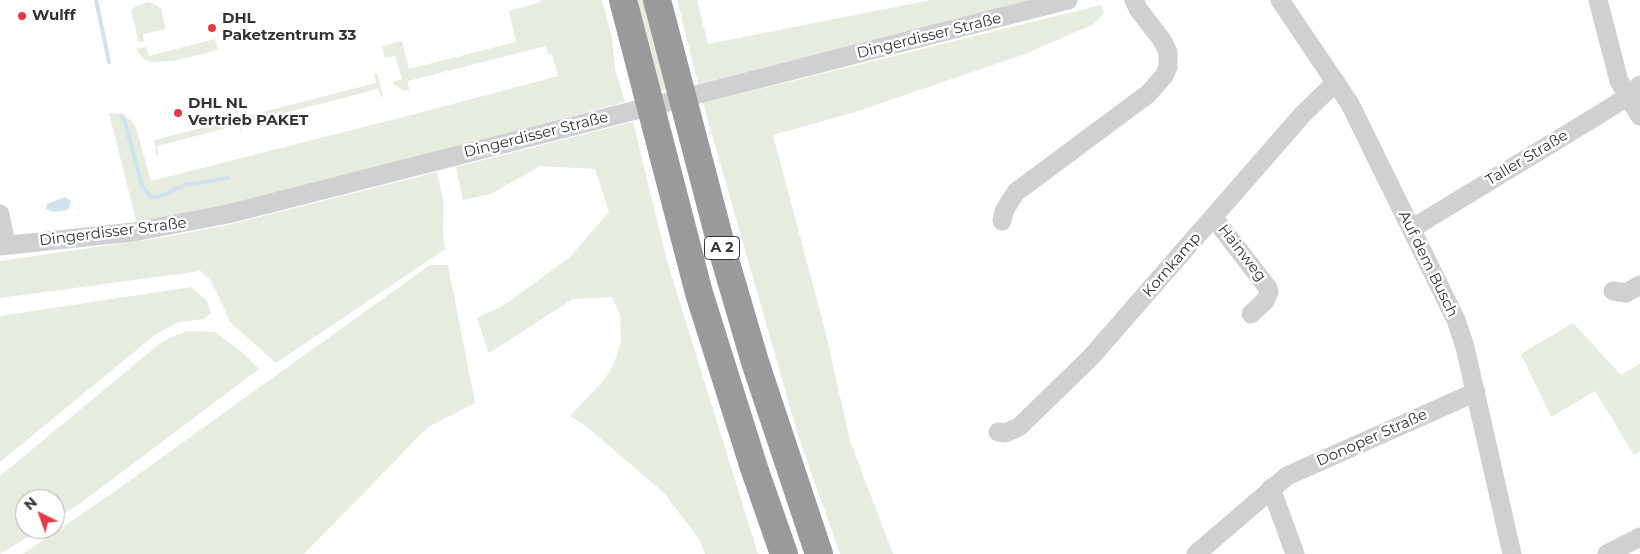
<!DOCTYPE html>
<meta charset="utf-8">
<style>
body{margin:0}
#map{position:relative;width:1640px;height:554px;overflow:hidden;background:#fff;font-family:Montserrat,sans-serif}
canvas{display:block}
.north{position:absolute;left:15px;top:489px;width:50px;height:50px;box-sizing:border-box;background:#fff;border:1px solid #adadad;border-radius:50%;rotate:318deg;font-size:14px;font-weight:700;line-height:20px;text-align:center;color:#333}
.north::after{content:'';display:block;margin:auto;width:18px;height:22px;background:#e63946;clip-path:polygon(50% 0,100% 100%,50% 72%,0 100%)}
</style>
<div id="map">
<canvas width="1640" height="554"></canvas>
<div class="north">N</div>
</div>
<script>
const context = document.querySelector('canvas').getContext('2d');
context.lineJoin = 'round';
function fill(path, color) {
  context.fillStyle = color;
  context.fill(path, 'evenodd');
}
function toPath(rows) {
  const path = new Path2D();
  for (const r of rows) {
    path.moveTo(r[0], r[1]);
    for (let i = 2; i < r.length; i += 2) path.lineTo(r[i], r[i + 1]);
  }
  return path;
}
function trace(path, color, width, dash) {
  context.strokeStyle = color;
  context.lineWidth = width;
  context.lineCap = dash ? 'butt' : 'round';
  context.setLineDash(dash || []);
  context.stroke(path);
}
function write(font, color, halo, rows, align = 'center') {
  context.font = font + ' Montserrat,sans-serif';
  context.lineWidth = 5;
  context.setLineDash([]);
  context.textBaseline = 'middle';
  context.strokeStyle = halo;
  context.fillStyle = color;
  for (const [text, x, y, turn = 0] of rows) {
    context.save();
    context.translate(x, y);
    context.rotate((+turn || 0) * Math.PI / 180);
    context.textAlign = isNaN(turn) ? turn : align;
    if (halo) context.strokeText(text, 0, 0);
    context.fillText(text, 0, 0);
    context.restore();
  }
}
const green = toPath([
 [541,0,602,0,612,38,615,69,625,102,232,207,137,224,109,113,124,114,135,125,151,181,415,114,558,76,552,54,549,55,546,46,408,81,409,90,404,91,393,84,393,82,402,79,395,56,385,58,382,46,402,41,409,69,516,42,509,11,541,2],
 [637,0,643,0,666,89,659,91],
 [677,0,697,0,708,44,931,0,1035,0,698,84],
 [147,2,155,4,161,9,166,29,143,34,144,41,139,42,131,11,136,6],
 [1101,5,1104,13,1094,24,1025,54,855,112,773,135,825,330,850,441,893,554,840,554,798,435,703,103],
 [215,39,218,50,174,61,151,62,144,59,136,49,146,47,149,56],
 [374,73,378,75,383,96,382,98,378,89,253,121,251,115,376,83],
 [234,109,237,110,242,134,238,125,157,146,159,155,156,155,154,140,237,119],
 [633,122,667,261,758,554,705,554,699,539,664,493,586,426,570,416,604,380,613,366,621,342,620,315,612,297,573,299,489,353,477,318,503,306,570,257,609,212,595,169,540,166,491,194,463,200,456,167],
 [437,172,444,204,443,235,445,249,276,363,230,322,211,281,201,271,0,298,0,261,165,237,228,225],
 [430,265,448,265,475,403,428,427,304,554,23,554,111,494],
 [191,287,207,301,211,313,204,319,178,322,156,334,0,462,0,316],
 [1573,323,1621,375,1640,364,1640,451,1634,455,1595,391,1551,417,1521,354],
 [187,331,215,332,242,352,259,369,82,502,55,520,55,499,25,499,25,529,41,529,0,554,0,476,163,341]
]);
const water = toPath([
 [65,197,71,201,68,210,53,212,46,209,47,204]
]);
const stream = toPath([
 [96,0,109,62],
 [121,116,125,122,142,186,151,197,159,197,185,185,228,178]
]);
const minor = toPath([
 [1280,0,1350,104,1456,320,1465,347,1512,554],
 [1598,0,1619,81,1640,116],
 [0,214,6,245],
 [1213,217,1268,288,1269,292,1265,301,1251,314],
 [1002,221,1004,211,1016,192,1148,94,1164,76,1168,67,1168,52,1162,40,1138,9,1134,0],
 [1411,229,1600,114,1627,97,1640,85],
 [0,246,133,232,228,214,1068,0],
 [1613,291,1626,293,1640,285],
 [998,432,1005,433,1019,427,1091,357,1303,114,1336,82],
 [1271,488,1295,554],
 [1196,554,1287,476,1476,392],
 [1607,554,1640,537]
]);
const highway = toPath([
 [623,0,699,293,754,468,784,554],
 [657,0,724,256,755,362,819,554]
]);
const markers = [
 [22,16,5,"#e63946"],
 [212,28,5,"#e63946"],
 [178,113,5,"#e63946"]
];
const shields = [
 [722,248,35]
];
const shieldNames = [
 ["A 2",722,248]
];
const poiNames = [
 ["Wulff",32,16],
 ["DHL",222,19],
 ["Paketzentrum 33",222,36],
 ["DHL NL",188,104],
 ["Vertrieb PAKET",188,121]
];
const streetNames = [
 ["Dingerdisser Straße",929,36,-14],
 ["Dingerdisser Straße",536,135,-14],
 ["Taller Straße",1527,158,-31],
 ["Dingerdisser Straße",113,232,-7],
 ["Hainweg",1242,253,52],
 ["Auf dem Busch",1428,264,64],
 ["Kornkamp",1172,265,-49],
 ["Donoper Straße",1372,438,-24]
];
fill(green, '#e6ecdf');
fill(water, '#cfe2ee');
trace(stream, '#cfe2ee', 4);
trace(minor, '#d0d0d0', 19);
trace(highway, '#9a9a9a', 28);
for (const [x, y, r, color] of markers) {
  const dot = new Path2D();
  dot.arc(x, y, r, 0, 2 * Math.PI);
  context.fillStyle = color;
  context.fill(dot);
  trace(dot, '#fff', 2);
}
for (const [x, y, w] of shields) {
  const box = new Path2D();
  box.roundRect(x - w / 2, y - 11.5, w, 23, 4);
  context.fillStyle = '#fff';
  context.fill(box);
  trace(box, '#333', 1);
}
write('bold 14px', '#333', null, shieldNames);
write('bold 15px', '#333', '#fff', poiNames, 'left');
write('15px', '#333', '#fff', streetNames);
</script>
